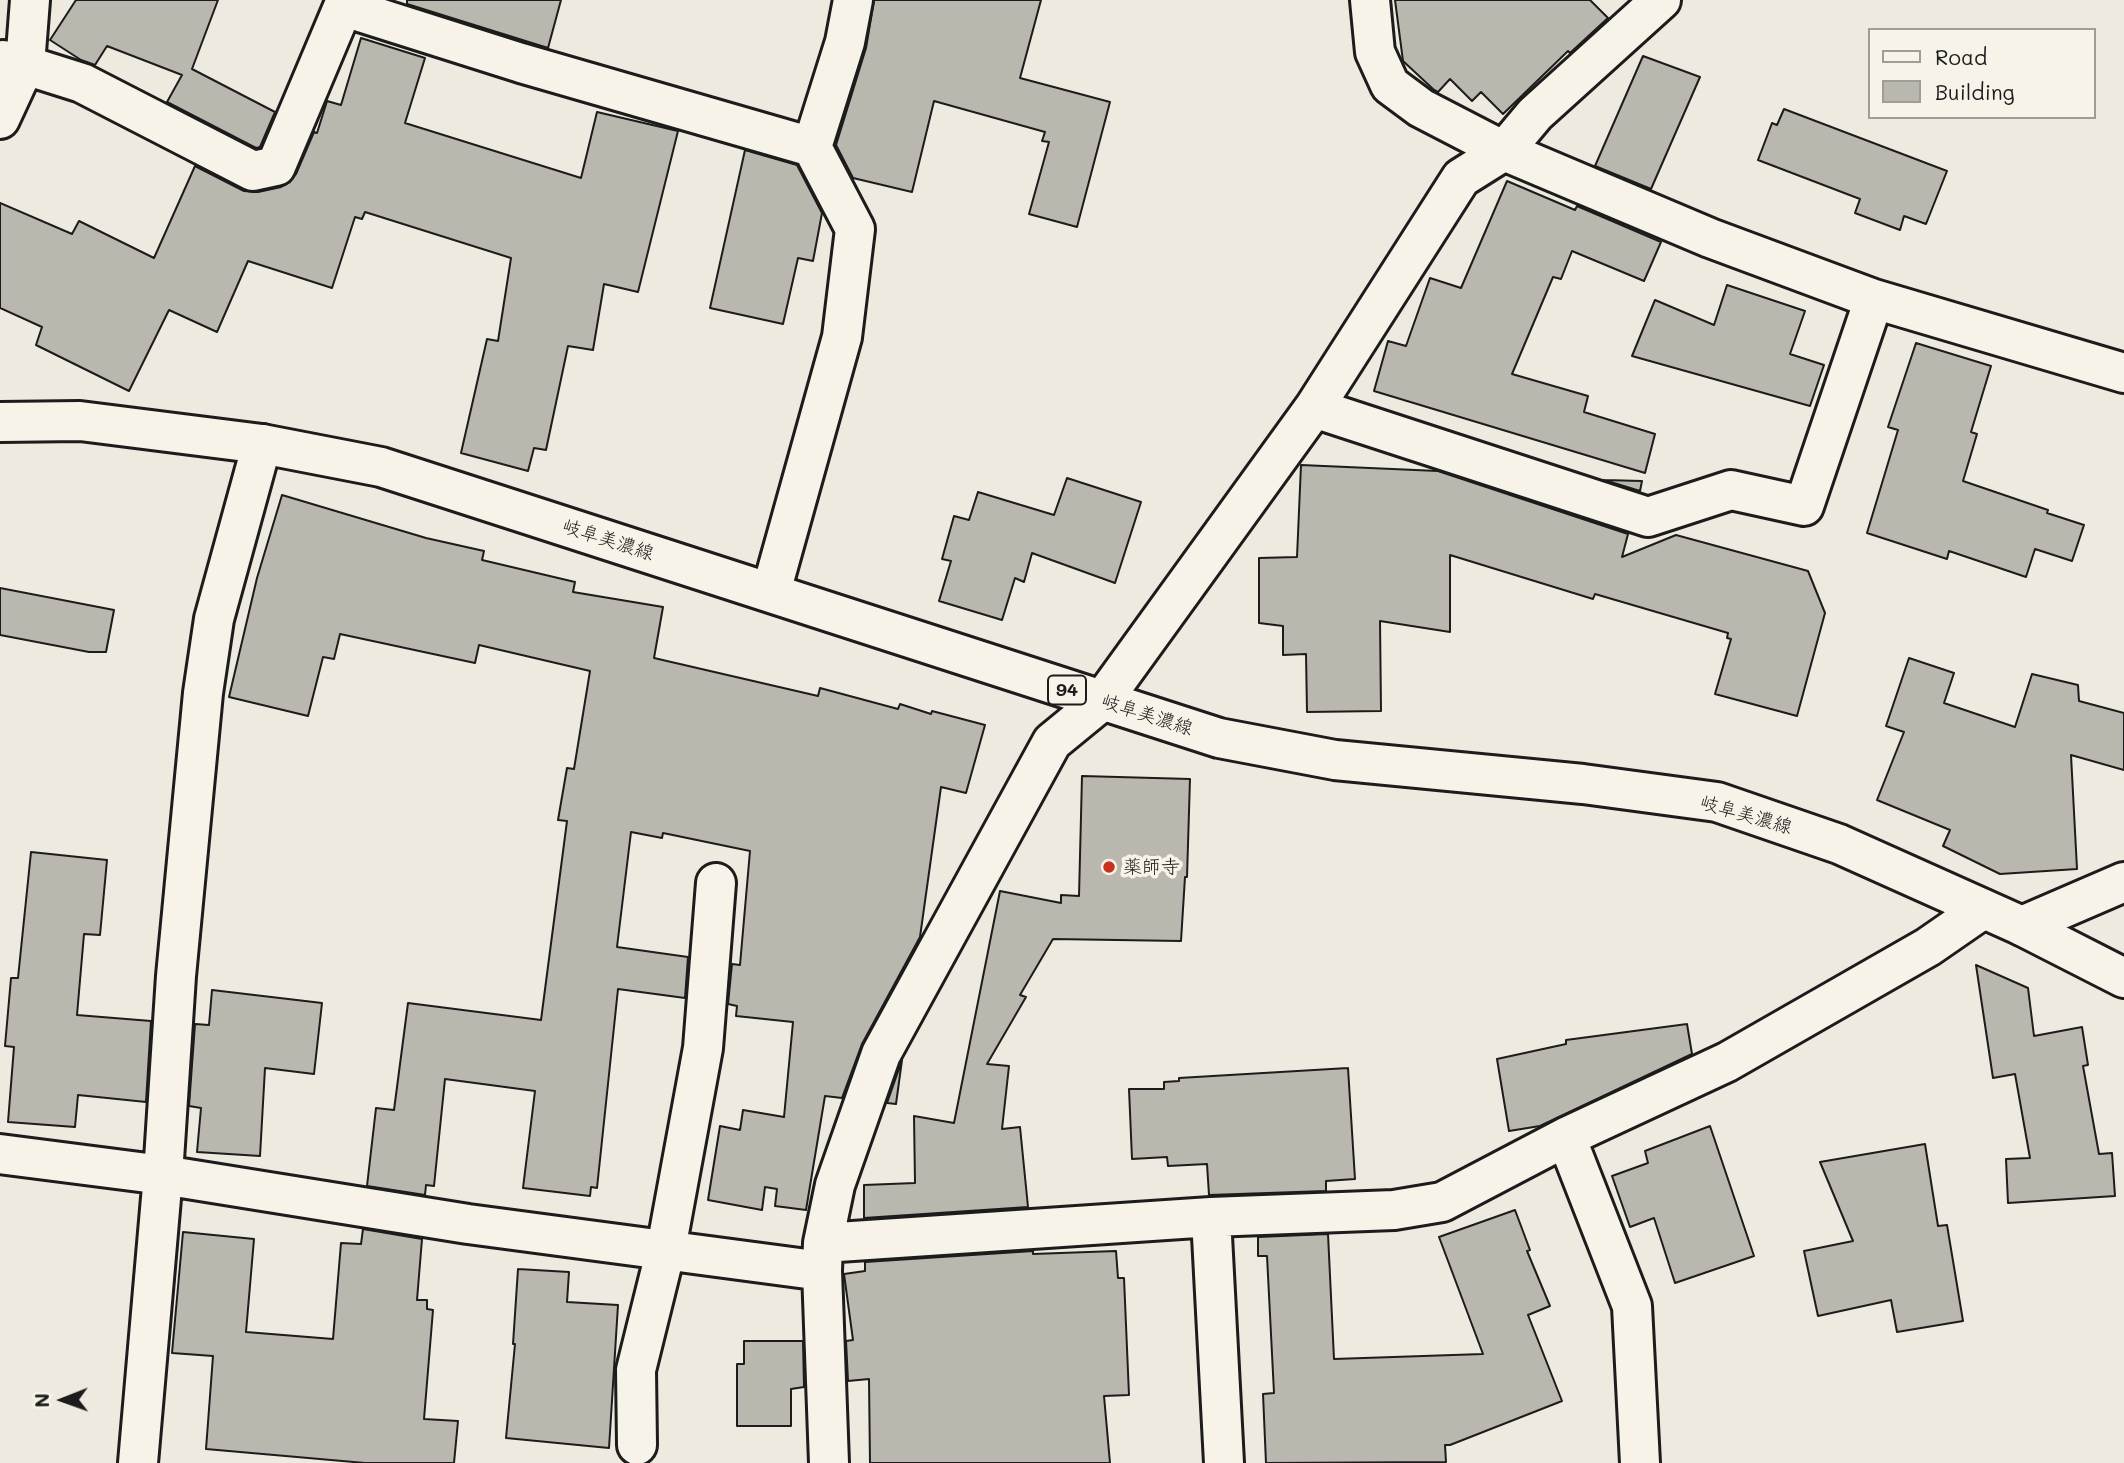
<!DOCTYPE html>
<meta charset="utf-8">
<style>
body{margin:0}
#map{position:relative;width:2124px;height:1463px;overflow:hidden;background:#eeeae0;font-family:Mali,sans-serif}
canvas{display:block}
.legend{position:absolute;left:1868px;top:28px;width:228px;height:91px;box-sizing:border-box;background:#f7f3e8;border:2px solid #9f9d96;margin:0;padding:9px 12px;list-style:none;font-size:21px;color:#1c1c1c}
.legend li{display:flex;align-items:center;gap:14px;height:35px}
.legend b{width:35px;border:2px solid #9f9d96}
.north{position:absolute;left:28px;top:1365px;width:70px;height:70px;-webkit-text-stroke:5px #f7f3e8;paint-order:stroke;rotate:269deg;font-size:19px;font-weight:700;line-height:28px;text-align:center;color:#1c1c1c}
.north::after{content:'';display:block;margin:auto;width:24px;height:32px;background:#1c1c1c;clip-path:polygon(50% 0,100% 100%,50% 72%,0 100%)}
</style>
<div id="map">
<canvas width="2124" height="1463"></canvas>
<ul class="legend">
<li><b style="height:9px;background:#f7f3e8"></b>Road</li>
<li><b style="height:19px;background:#bab7af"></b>Building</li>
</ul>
<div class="north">N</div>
</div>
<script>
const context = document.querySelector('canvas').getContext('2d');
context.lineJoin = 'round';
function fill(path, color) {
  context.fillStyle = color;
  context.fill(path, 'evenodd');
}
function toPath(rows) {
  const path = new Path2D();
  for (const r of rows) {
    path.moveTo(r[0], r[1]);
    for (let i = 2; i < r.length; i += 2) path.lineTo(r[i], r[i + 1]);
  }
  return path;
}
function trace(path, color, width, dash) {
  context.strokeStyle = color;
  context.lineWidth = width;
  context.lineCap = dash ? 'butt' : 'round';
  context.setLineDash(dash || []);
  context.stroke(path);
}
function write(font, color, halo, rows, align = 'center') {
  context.font = font + ' Mali,"Klee One",sans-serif';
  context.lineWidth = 7;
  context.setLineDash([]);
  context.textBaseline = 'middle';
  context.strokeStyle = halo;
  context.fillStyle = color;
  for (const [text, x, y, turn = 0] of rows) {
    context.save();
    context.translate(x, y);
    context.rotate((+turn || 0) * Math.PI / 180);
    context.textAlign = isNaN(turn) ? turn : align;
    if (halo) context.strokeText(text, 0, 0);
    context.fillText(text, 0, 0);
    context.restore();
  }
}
const building = toPath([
 [76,0,218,0,192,69,275,112,260,147,256,148,167,102,182,75,107,46,95,65,81,60,50,40,76,0],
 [407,0,561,0,548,48,407,4,407,0],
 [874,0,1041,0,1020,78,1110,102,1077,227,1029,214,1049,142,1042,141,1045,132,934,101,912,192,853,178,836,145,866,48,874,0],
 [1395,0,1590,0,1608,18,1570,53,1568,51,1503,114,1481,92,1472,101,1450,79,1438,92,1433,89,1403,61,1395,0],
 [361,38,425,58,405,123,581,178,597,112,678,131,638,292,604,284,593,350,568,346,546,450,534,448,528,471,461,453,487,339,498,341,511,258,365,212,362,219,355,217,332,288,248,261,217,332,169,310,129,391,36,345,42,327,0,308,0,203,72,234,79,221,154,258,195,166,244,191,258,192,281,187,290,182,296,174,314,132,317,133,327,101,341,105,361,38],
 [1643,56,1700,77,1651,189,1595,166,1643,56],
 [1784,109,1947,171,1926,224,1904,216,1900,230,1855,213,1860,199,1758,160,1772,123,1777,125,1784,109],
 [745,150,797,165,822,213,813,261,798,258,783,324,710,308,745,150],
 [1507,181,1575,210,1577,206,1661,242,1644,281,1572,251,1561,279,1553,277,1512,374,1588,396,1584,412,1655,434,1645,473,1374,391,1388,341,1406,346,1430,278,1461,288,1507,181],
 [1727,285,1805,311,1790,354,1824,365,1810,406,1632,356,1655,300,1714,325,1727,285],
 [1916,343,1991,366,1971,432,1977,434,1963,481,2048,510,2047,513,2084,525,2072,561,2035,549,2026,577,1949,551,1947,559,1867,533,1898,430,1888,427,1916,343],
 [1301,465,1438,471,1628,534,1622,557,1676,535,1808,571,1825,613,1797,716,1715,694,1731,639,1727,638,1728,633,1595,594,1593,599,1450,555,1450,632,1380,621,1381,711,1307,712,1306,654,1283,655,1283,626,1259,623,1259,558,1297,557,1301,465],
 [1067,478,1141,502,1115,583,1032,553,1024,582,1015,578,1002,620,939,601,951,561,942,559,954,516,969,520,978,492,1054,515,1067,478],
 [1604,480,1642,481,1640,491,1604,480],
 [282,495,426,538,484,551,482,560,575,582,573,592,663,607,654,658,818,696,820,688,898,709,900,704,931,714,932,711,985,725,966,793,941,787,920,937,862,1044,842,1098,825,1096,806,1210,775,1206,777,1189,765,1187,762,1210,708,1200,720,1126,740,1130,743,1110,784,1117,793,1022,736,1016,737,1006,728,1004,732,964,740,965,750,851,663,833,662,838,631,832,617,947,688,957,685,998,618,989,597,1188,591,1187,590,1196,523,1188,535,1091,445,1079,434,1186,426,1185,425,1195,367,1186,376,1108,394,1110,408,1003,541,1020,567,821,558,820,567,768,574,769,590,671,479,645,475,663,340,634,334,659,323,657,308,716,229,697,257,578,282,495],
 [0,588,114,610,106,652,89,652,0,635,0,588],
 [1909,658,1954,673,1944,703,2015,727,2032,674,2078,685,2079,701,2124,713,2124,770,2071,755,2077,869,2000,874,1943,846,1950,830,1877,800,1904,732,1886,726,1909,658],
 [1082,776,1190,779,1187,877,1185,877,1181,941,1053,939,1020,995,1026,997,987,1064,1009,1066,1002,1129,1020,1127,1028,1207,864,1218,864,1185,915,1183,914,1116,954,1123,1000,891,1061,903,1061,895,1079,896,1082,776],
 [31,852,107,860,100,935,84,934,77,1015,151,1021,146,1102,78,1095,75,1127,8,1122,14,1047,5,1046,11,978,18,978,31,852],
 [1976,965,2028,988,2034,1036,2082,1027,2088,1065,2083,1066,2099,1154,2112,1153,2115,1196,2008,1203,2006,1159,2030,1158,2015,1074,1993,1078,1976,965],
 [212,990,322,1003,314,1074,265,1068,260,1156,197,1152,201,1108,189,1106,195,1024,209,1025,212,990],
 [1687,1024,1692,1054,1540,1126,1509,1131,1497,1059,1566,1044,1566,1040,1687,1024],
 [902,1060,896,1104,887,1103,901,1063,902,1060],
 [1348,1068,1355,1179,1326,1181,1326,1191,1209,1195,1207,1164,1168,1166,1167,1157,1132,1159,1129,1089,1164,1089,1164,1082,1179,1081,1179,1078,1348,1068],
 [1710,1126,1754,1256,1675,1283,1654,1218,1630,1227,1612,1176,1648,1163,1645,1151,1710,1126],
 [1925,1144,1938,1226,1947,1225,1963,1321,1897,1332,1891,1300,1818,1316,1804,1251,1853,1241,1820,1162,1925,1144],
 [1515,1210,1530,1250,1527,1251,1550,1306,1528,1315,1562,1401,1450,1445,1445,1445,1446,1462,1266,1463,1263,1394,1274,1393,1267,1256,1258,1256,1258,1237,1328,1234,1334,1359,1483,1354,1439,1237,1515,1210],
 [363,1229,422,1239,417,1300,427,1300,427,1309,433,1310,424,1419,458,1421,454,1463,365,1463,206,1449,213,1356,172,1353,183,1232,254,1239,246,1332,333,1339,341,1243,361,1244,363,1229],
 [1033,1251,1033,1254,1116,1251,1118,1278,1124,1278,1129,1395,1104,1396,1110,1463,870,1463,869,1379,848,1381,846,1341,853,1340,844,1274,865,1271,865,1262,1033,1251],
 [518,1269,569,1272,567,1302,618,1305,609,1448,506,1438,515,1344,513,1344,518,1269],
 [744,1341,803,1341,804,1387,791,1389,791,1426,737,1426,737,1364,744,1364,744,1341]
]);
const minor = toPath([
 [1370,0,1375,52,1390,85,1421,108,1504,151,1710,238,1874,299,2124,373],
 [345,4,363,13,521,63,812,147],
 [3,60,25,65,30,0],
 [0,119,25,65,82,83,253,171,276,166,346,0],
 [1314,408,1648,517,1731,490,1804,506,1874,299],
 [771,592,842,337,855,229,812,147,845,42,853,0],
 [2022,926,2124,882],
 [1566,1137,1632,1306,1640,1463],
 [0,1154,163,1175,468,1224,822,1271],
 [1211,1217,1224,1463],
 [823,1243,1211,1217,1394,1210,1442,1202,1566,1137,1727,1062,1928,947,1983,909],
 [637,1445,636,1370,666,1249,703,1048,716,883],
 [138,1463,163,1175,176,976,203,693,214,619,262,444],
 [829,1463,822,1271,823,1243,835,1185,881,1054,1052,742,1102,701,1314,408,1461,178,1504,151,1535,114,1661,0]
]);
const major = toPath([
 [0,422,80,421,262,444,381,467,1219,738,1335,760,1583,784,1717,802,1839,844,2022,926,2124,978]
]);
const markers = [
 [1109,867,7,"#c8321e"]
];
const shields = [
 [1067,690,38]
];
const shieldNames = [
 ["94",1067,690]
];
const streetNames = [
 ["岐阜美濃線",608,540,18],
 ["岐阜美濃線",1147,715,18],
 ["岐阜美濃線",1746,815,16]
];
const poiNames = [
 ["薬師寺",1123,867]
];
fill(building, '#bab7af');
trace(building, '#1c1c1c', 2);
trace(minor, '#1c1c1c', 44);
trace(major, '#1c1c1c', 44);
trace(minor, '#f7f3e8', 38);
trace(major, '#f7f3e8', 38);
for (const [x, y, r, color] of markers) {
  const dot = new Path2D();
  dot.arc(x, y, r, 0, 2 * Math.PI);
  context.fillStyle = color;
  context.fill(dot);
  trace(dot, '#f7f3e8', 2.5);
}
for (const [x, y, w] of shields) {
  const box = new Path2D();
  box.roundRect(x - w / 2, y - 14.5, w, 29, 5);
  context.fillStyle = '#f7f3e8';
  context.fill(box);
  trace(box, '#1c1c1c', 2);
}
write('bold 18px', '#1c1c1c', null, shieldNames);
write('19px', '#1c1c1c', '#f7f3e8', streetNames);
write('19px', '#1c1c1c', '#f7f3e8', poiNames, 'left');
</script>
